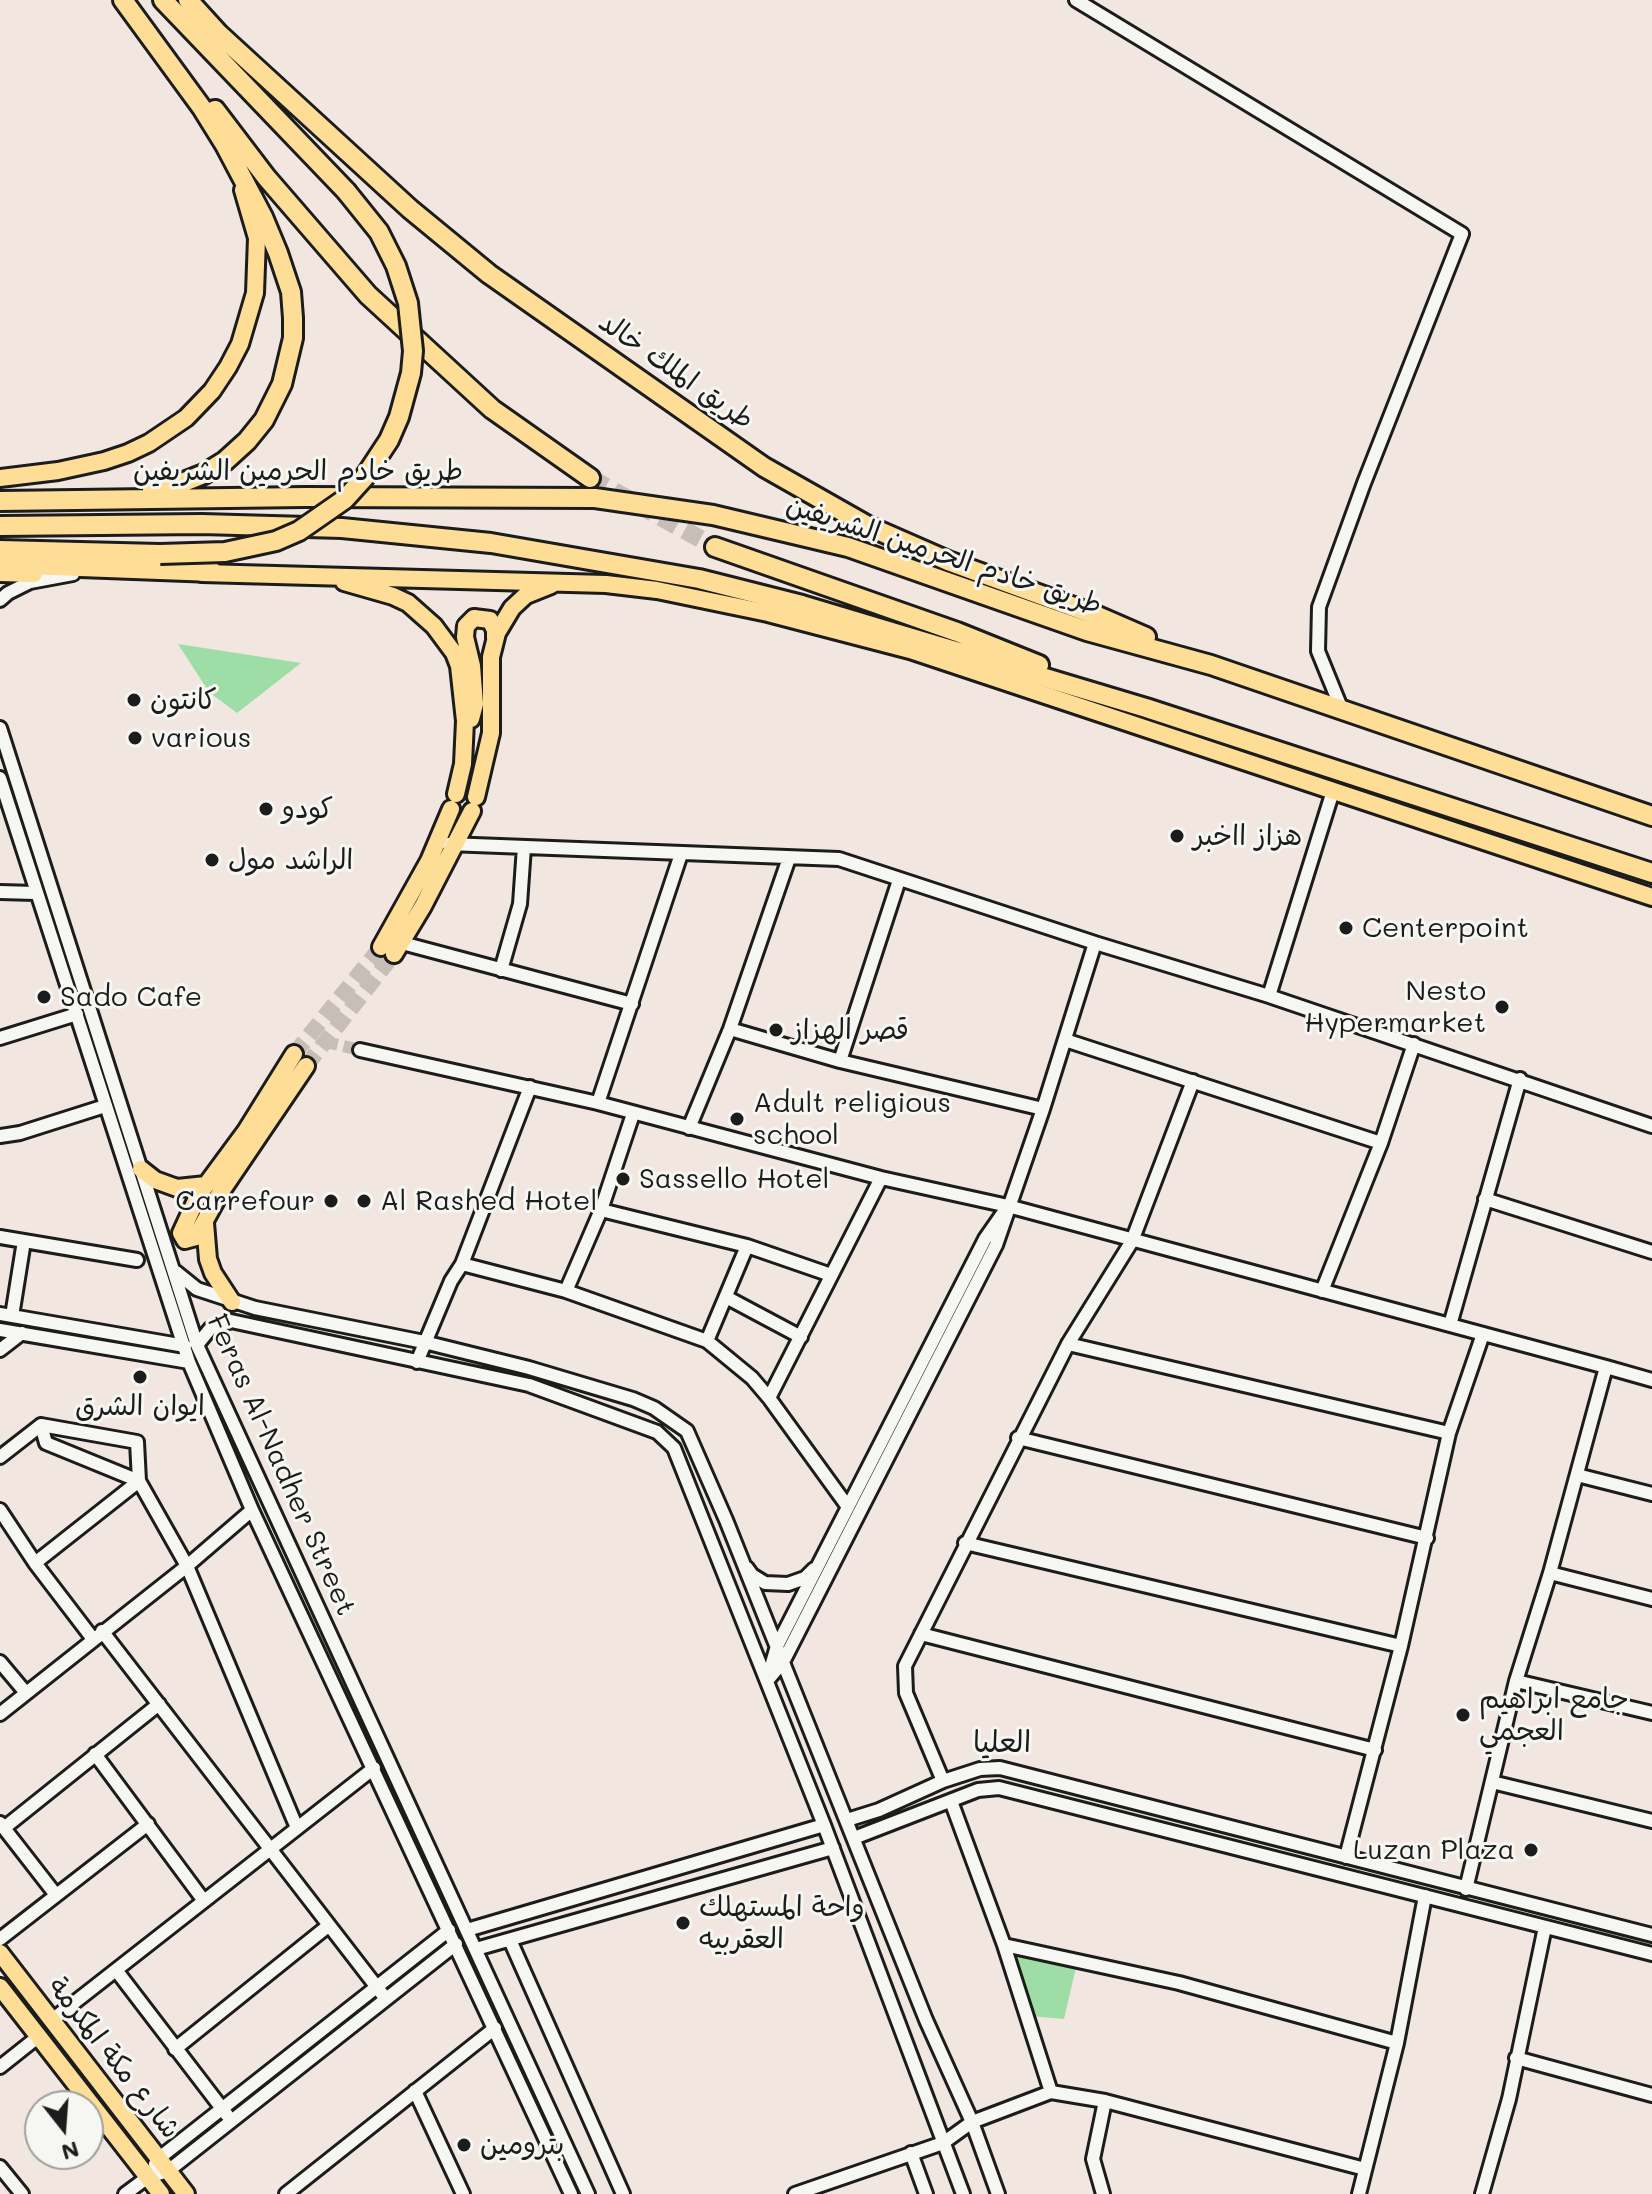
<!DOCTYPE html>
<meta charset="utf-8">
<style>
body{margin:0}
#map{position:relative;width:1652px;height:2194px;overflow:hidden;background:#f2e6e1;font-family:Mali,sans-serif}
canvas{display:block}
.north{position:absolute;left:24px;top:2090px;width:80px;height:80px;box-sizing:border-box;background:#f6f6f2;border:2px solid #9f9f9c;border-radius:50%;rotate:163deg;font-size:22px;font-weight:700;line-height:32px;text-align:center;color:#1c1c1c}
.north::after{content:'';display:block;margin:auto;width:28px;height:36px;background:#1c1c1c;clip-path:polygon(50% 0,100% 100%,50% 72%,0 100%)}
</style>
<div id="map">
<canvas width="1652" height="2194"></canvas>
<div class="north">N</div>
</div>
<script>
const context = document.querySelector('canvas').getContext('2d');
context.lineJoin = 'round';
function fill(path, color) {
  context.fillStyle = color;
  context.fill(path, 'evenodd');
}
function toPath(rows) {
  const path = new Path2D();
  for (const r of rows) {
    path.moveTo(r[0], r[1]);
    for (let i = 2; i < r.length; i += 2) path.lineTo(r[i], r[i + 1]);
  }
  return path;
}
function trace(path, color, width, dash) {
  context.strokeStyle = color;
  context.lineWidth = width;
  context.lineCap = dash ? 'butt' : 'round';
  context.setLineDash(dash || []);
  context.stroke(path);
}
function write(font, color, halo, rows, align = 'center') {
  context.font = font + ' Mali,"Playpen Sans Arabic",sans-serif';
  context.lineWidth = 6;
  context.setLineDash([]);
  context.textBaseline = 'middle';
  context.strokeStyle = halo;
  context.fillStyle = color;
  for (const [text, x, y, turn = 0] of rows) {
    context.save();
    context.translate(x, y);
    context.rotate((+turn || 0) * Math.PI / 180);
    context.textAlign = isNaN(turn) ? turn : align;
    if (halo) context.strokeText(text, 0, 0);
    context.fillText(text, 0, 0);
    context.restore();
  }
}
const green = toPath([
 [178,644,301,663,237,713,209,692],
 [1004,1945,1077,1963,1064,2019,1031,2016]
]);
const minorTunnel = toPath([
 [326,1042,360,1050]
]);
const majorTunnel = toPath([
 [294,1054,381,947],
 [306,1066,394,954]
]);
const highwayTunnel = toPath([
 [590,478,715,547]
]);
const minor = toPath([
 [1076,0,1462,234,1364,483,1319,607,1318,651,1342,710],
 [0,600,8,593,30,582,73,574],
 [0,728,197,1345,588,2194],
 [0,778,189,1362,252,1510,571,2194],
 [448,844,839,859,1095,943],
 [0,892,35,893],
 [402,943,632,1004],
 [501,970,520,904,524,847],
 [1269,996,1652,1126],
 [730,1029,840,1061,1043,1109],
 [0,1038,77,1014],
 [1065,1040,1381,1143],
 [360,1050,598,1103,881,1178,1008,1206,1606,1367,1550,1573,1516,1681,1466,1889],
 [840,1061,899,880],
 [598,1103,681,854],
 [689,1128,730,1029,789,858],
 [0,1136,20,1133,105,1106],
 [1485,1199,1652,1252],
 [1008,1206,985,1239,777,1646,767,1681,783,1662,996,1245,1043,1109,1095,943,1269,996,1333,791],
 [601,1210,747,1246,831,1275],
 [0,1237,137,1260],
 [462,1264,566,1291,707,1341,752,1378,769,1398,848,1507],
 [176,1272,197,1289,255,1308,424,1342,529,1368,633,1399,654,1408,687,1431,726,1520,926,2020,972,2122,998,2194],
 [566,1291,601,1210,633,1114],
 [1322,1291,1381,1143,1414,1044],
 [726,1297,801,1337],
 [0,1314,185,1346],
 [12,1316,24,1241],
 [1450,1325,1520,1079],
 [0,1330,189,1362],
 [707,1341,747,1246],
 [1068,1344,1449,1433],
 [197,1345,210,1329,231,1321,529,1385,657,1432,674,1448,824,1825,963,2194],
 [0,1350,22,1333],
 [417,1362,451,1281,462,1264,530,1087],
 [1606,1367,1652,1380],
 [769,1398,881,1178],
 [41,1425,46,1443,139,1481,187,1566,297,1828],
 [1018,1438,1427,1538],
 [0,1457,41,1425,137,1442,139,1481,35,1563],
 [1577,1475,1652,1494],
 [0,1510,35,1563,93,1639],
 [965,1543,1401,1646],
 [747,1568,752,1575,765,1583,788,1584,805,1578,814,1569],
 [1550,1573,1652,1599],
 [102,1631,386,1999],
 [921,1634,1375,1750],
 [0,1662,26,1693],
 [1516,1681,1652,1713],
 [0,1714,187,1566,252,1510],
 [95,1754,204,1901],
 [943,1781,906,1693,905,1666,1068,1344,1132,1241,1193,1081],
 [1492,1782,1652,1821],
 [951,1801,1004,1945,1051,2092],
 [847,1820,879,1810,943,1781,980,1769,1000,1768,1652,1935],
 [0,1823,56,1895],
 [4,1828,159,1704],
 [854,1838,978,1790,999,1788,1652,1954],
 [1346,1857,1401,1646,1449,1433,1483,1334],
 [467,1930,824,1825],
 [0,1939,148,1824],
 [510,1940,623,2194],
 [1004,1945,1179,1983,1397,2043],
 [476,1949,833,1848],
 [116,1970,227,2115],
 [52,2020,374,1768],
 [175,2049,328,1926],
 [1516,2058,1652,2095],
 [0,2067,39,2036],
 [415,2091,463,2194],
 [911,2153,926,2194],
 [155,2164,158,2159,449,1930],
 [0,2167,22,2194],
 [125,2194,148,2177,168,2171,456,1944],
 [286,2194,495,2028],
 [795,2194,943,2143,972,2122,1051,2092,1105,2101,1365,2169],
 [1103,2194,1093,2159,1105,2101],
 [1359,2194,1397,2043,1425,1896],
 [1482,2194,1509,2099,1545,1927]
]);
const major = toPath([
 [0,478,58,471,104,461,128,453,149,443,186,418,212,391,228,367,240,344,255,293,257,238,243,190],
 [0,573,34,574],
 [202,573,606,584,657,590,768,613,910,650,1652,897],
 [344,582,393,596,408,603,434,626,454,653,459,666,465,721,463,764,456,794],
 [471,719,475,704,472,666,465,637,466,626,474,618,490,620,495,630,495,638],
 [476,797,491,733,491,657,497,633,512,608,526,595,551,585],
 [381,947,429,861,451,809],
 [394,954,423,906,472,811],
 [294,1054,246,1131,198,1196,181,1233,185,1240,196,1237,220,1193,306,1066],
 [141,1169,155,1180,177,1188,206,1185],
 [205,1223,208,1259,213,1273,232,1302],
 [0,1953,186,2194],
 [0,1987,161,2194]
]);
const highway = toPath([
 [123,0,202,108,225,145,263,217,278,253,291,292,293,318,293,338,282,384,264,420,247,441,225,461,204,474,174,486,152,490],
 [163,0,346,191],
 [188,0,219,34,410,209,489,274,764,467,868,526,948,561,1093,614,1146,637],
 [215,110,266,177,368,295,492,409,590,478],
 [0,501,305,497,595,498,713,515,848,547,1087,631,1211,665,1652,816],
 [0,526,202,524,342,528,491,543,699,579,802,605,1146,708,1652,873],
 [715,547,957,632,1039,665],
 [0,550,160,554],
 [0,564,213,572]
]);
const highwayBridge = toPath([
 [160,554,225,552,276,541,299,531,345,499,364,478,389,440,399,417,411,373,413,351,408,303,396,266,379,232,346,191]
]);
const markers = [
 [134,700,8,"#1c1c1c"],
 [135,738,8,"#1c1c1c"],
 [266,809,8,"#1c1c1c"],
 [1177,836,8,"#1c1c1c"],
 [212,860,8,"#1c1c1c"],
 [1346,928,8,"#1c1c1c"],
 [44,997,8,"#1c1c1c"],
 [1502,1007,8,"#1c1c1c"],
 [776,1030,8,"#1c1c1c"],
 [737,1119,8,"#1c1c1c"],
 [623,1179,8,"#1c1c1c"],
 [331,1201,8,"#1c1c1c"],
 [364,1201,8,"#1c1c1c"],
 [140,1377,8,"#1c1c1c"],
 [1463,1715,8,"#1c1c1c"],
 [1531,1850,8,"#1c1c1c"],
 [683,1923,8,"#1c1c1c"],
 [464,2145,8,"#1c1c1c"]
];
const streetNames = [
 ["طريق الملك خالد",676,371,35],
 ["طريق خادم الحرمين الشريفين",298,471],
 ["طريق خادم الحرمين الشريفين",944,555,18],
 ["Feras Al-Nadher Street",281,1465,66],
 ["شارع مكة المكرمة",114,2058,52]
];
const poiNames = [
 ["كانتون",150,700],
 ["various",151,738],
 ["كودو",282,809],
 ["هزاز ااخبر",1193,836],
 ["الراشد مول",228,860],
 ["Centerpoint",1362,928],
 ["Nesto",1486,991,"right"],
 ["Hypermarket",1486,1023,"right"],
 ["Sado Cafe",60,997],
 ["قصر الهزاز",792,1030],
 ["Adult religious",753,1103],
 ["school",753,1135],
 ["Sassello Hotel",639,1179],
 ["Carrefour",315,1201,"right"],
 ["Al Rashed Hotel",380,1201],
 ["ايوان الشرق",140,1406,"center"],
 ["جامع ابراهيم",1479,1699],
 ["العجمي",1479,1731],
 ["Luzan Plaza",1515,1850,"right"],
 ["واحة المستهلك",699,1907],
 ["العقربيه",699,1939],
 ["بترومين",480,2145]
];
const neighbourhoodNames = [
 ["العليا",1002,1743]
];
fill(green, '#9edda5');
trace(minorTunnel, '#c7beba', 12, [12, 6]);
trace(majorTunnel, '#c7beba', 16, [16, 8]);
trace(highwayTunnel, '#c7beba', 18, [18, 9]);
trace(minor, '#1c1c1c', 18);
trace(major, '#1c1c1c', 22);
trace(highway, '#1c1c1c', 24);
trace(minor, '#f6f6f2', 12);
trace(major, '#fedd96', 16);
trace(highway, '#fedd96', 18);
trace(highwayBridge, '#1c1c1c', 24, []);
trace(highwayBridge, '#fedd96', 18);
for (const [x, y, r, color] of markers) {
  const dot = new Path2D();
  dot.arc(x, y, r, 0, 2 * Math.PI);
  context.fillStyle = color;
  context.fill(dot);
  trace(dot, '#f6f6f2', 3);
}
write('28px', '#1c1c1c', '#f6f6f2', streetNames);
write('28px', '#1c1c1c', '#f6f6f2', poiNames, 'left');
write('30px', '#1c1c1c', '#f6f6f2', neighbourhoodNames);
</script>
